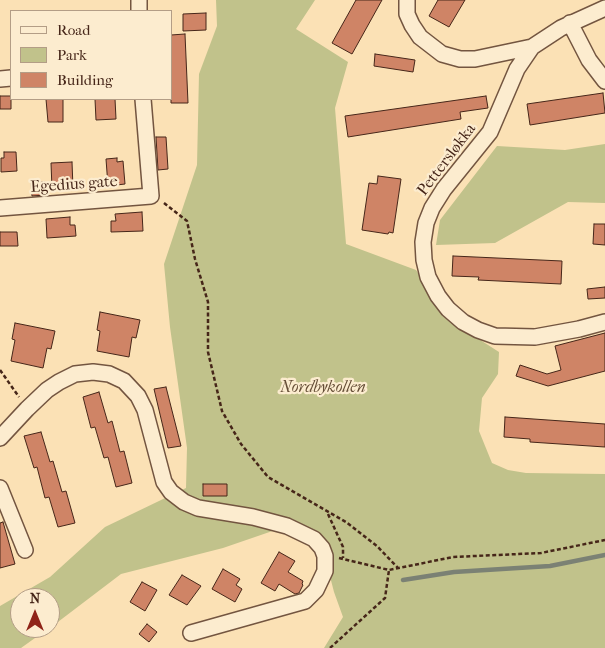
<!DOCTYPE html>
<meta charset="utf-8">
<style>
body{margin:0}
#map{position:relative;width:605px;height:648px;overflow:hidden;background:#fbe1b5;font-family:"IM FELL French Canon",serif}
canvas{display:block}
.legend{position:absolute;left:10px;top:10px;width:162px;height:90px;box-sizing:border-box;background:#fceccf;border:1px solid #b39d86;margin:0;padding:6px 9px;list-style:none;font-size:15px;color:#462619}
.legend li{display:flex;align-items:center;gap:10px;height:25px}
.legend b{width:25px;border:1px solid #b39d86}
.north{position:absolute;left:10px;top:588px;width:50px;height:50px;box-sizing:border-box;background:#fceccf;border:1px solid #b39d86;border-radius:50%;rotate:0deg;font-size:14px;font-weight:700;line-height:20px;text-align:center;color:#462619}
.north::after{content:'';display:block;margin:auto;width:18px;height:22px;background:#8f2418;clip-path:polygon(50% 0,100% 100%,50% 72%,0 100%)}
</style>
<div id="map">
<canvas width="605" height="648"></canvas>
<ul class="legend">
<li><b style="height:6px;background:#fceccf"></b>Road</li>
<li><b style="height:14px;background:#c1c28b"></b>Park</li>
<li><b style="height:14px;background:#cf8466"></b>Building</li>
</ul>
<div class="north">N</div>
</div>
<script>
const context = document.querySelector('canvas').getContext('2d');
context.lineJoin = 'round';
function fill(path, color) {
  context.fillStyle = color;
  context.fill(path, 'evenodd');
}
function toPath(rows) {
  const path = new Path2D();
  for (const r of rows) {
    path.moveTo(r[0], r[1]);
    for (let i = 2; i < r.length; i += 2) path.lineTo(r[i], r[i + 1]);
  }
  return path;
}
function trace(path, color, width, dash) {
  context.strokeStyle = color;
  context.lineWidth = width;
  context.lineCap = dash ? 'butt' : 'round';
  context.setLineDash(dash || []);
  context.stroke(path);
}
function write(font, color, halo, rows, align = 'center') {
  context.font = font + ' "IM FELL French Canon",serif';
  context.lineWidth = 4.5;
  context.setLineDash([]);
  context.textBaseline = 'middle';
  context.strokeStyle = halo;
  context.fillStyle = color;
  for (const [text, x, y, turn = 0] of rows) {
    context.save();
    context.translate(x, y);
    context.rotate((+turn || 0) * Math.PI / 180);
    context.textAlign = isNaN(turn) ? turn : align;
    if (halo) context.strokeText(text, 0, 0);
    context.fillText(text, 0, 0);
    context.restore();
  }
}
const green = toPath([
 [216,0,315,0,296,29,348,62,335,108,346,244,416,270,452,322,499,352,498,374,482,398,479,431,492,463,508,470,526,473,605,474,605,648,324,648,343,617,334,592,325,557,287,526,223,548,121,574,50,628,50,598,20,598,20,628,49,628,21,648,0,648,0,606,50,577,105,527,186,488,187,448,170,327,164,264,197,165,199,74,217,26],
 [605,144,605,203,568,202,495,243,436,245,440,220,497,146,565,150]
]);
const stream = toPath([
 [403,580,454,572,550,566,605,555]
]);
const building = toPath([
 [356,0,382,0,352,54,332,43,356,0],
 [438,0,465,0,449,27,429,16,438,0],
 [206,13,206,30,183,31,183,14,206,13],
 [185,34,188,103,171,103,171,35,185,34],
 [375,54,415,60,413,72,374,66,375,54],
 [603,93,605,113,530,125,527,104,603,93],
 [0,96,11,96,11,109,0,109,0,96],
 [486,96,488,108,460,112,461,119,348,137,345,116,486,96],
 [46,99,63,99,63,122,48,122,46,99],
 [95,99,115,99,116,119,96,120,95,99],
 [156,137,166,137,168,169,158,170,156,137],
 [4,152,16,152,17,171,1,172,1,158,4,158,4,152],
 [117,158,117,162,123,161,125,184,108,186,106,159,117,158],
 [72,162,73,188,52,189,51,163,72,162],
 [378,176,401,179,393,233,389,232,388,234,362,230,369,183,377,184,378,176],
 [44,182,45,195,32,196,31,183,44,182],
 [142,212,143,231,111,232,111,221,116,221,115,214,142,212],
 [70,217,70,225,75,225,76,236,47,238,46,219,70,217],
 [594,224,605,224,605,245,593,244,594,224],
 [0,232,17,232,18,246,0,246,0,232],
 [453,256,562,261,561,284,478,280,479,277,452,276,453,256],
 [605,287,605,298,588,299,587,289,605,287],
 [100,312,140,320,136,338,132,337,129,357,97,351,100,331,97,330,100,312],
 [15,323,55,331,51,349,47,348,43,368,11,361,15,340,12,339,15,323],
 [605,333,605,371,548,386,516,376,520,365,547,374,561,370,555,346,605,333],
 [166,387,181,446,168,448,154,389,166,387],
 [99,392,108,423,112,421,120,452,124,451,132,483,116,487,108,457,104,458,95,427,91,428,83,397,99,392],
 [505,417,605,424,605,447,530,442,530,439,504,437,505,417],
 [41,432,50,462,53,461,62,492,66,491,75,523,58,527,49,497,45,498,37,467,34,468,24,436,41,432],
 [203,484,227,484,227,496,203,496,203,484],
 [3,522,15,564,0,568,0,523,3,522],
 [279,552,295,561,288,572,303,581,302,584,303,585,299,593,295,594,279,584,275,591,261,583,279,552],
 [223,569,240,579,236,585,242,589,235,602,212,589,223,569],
 [182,575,201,586,187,605,169,595,182,575],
 [142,582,157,590,145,611,130,602,142,582],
 [147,624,157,632,149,642,139,634,147,624]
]);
const path = toPath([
 [164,203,187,221,195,259,208,302,208,352,222,411,241,444,268,477,346,522,377,546,398,568],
 [0,370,19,397],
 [328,514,343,547,343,558],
 [339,558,389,570,453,557,541,553,605,540],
 [330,648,385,598,389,570]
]);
const minor = toPath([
 [139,0,139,11],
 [407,0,407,14,412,25,420,37,442,54,460,59,475,59,532,47,561,28,605,8],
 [570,23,589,60,605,81],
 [532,47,517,69,490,132,444,189,432,208,426,223,423,242,424,260,428,277,438,296,448,309,463,322,478,330,495,336,535,337,579,329,605,322],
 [0,79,11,78],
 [0,208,151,196,143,99],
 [0,438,27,409,47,390,59,382,75,374,93,372,109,374,124,381,138,396,145,410,164,482,171,492,184,502,198,508,253,517,287,526,314,539,322,548,325,556,325,571,316,590,305,601,191,633],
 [0,488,25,550]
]);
const streetNames = [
 ["Pettersløkka",447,160,-53],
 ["Egedius gate",74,185,-4]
];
const parkNames = [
 ["Nordbykollen",323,388]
];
fill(green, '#c1c28b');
trace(stream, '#7b8174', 4.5);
fill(building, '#cf8466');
trace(building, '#462619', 1);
trace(minor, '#735540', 18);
trace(path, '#462619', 2.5, [4, 2.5]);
trace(minor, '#fceccf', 15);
write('16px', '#462619', '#fceccf', streetNames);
write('italic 16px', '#654d36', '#fceccf', parkNames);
</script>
